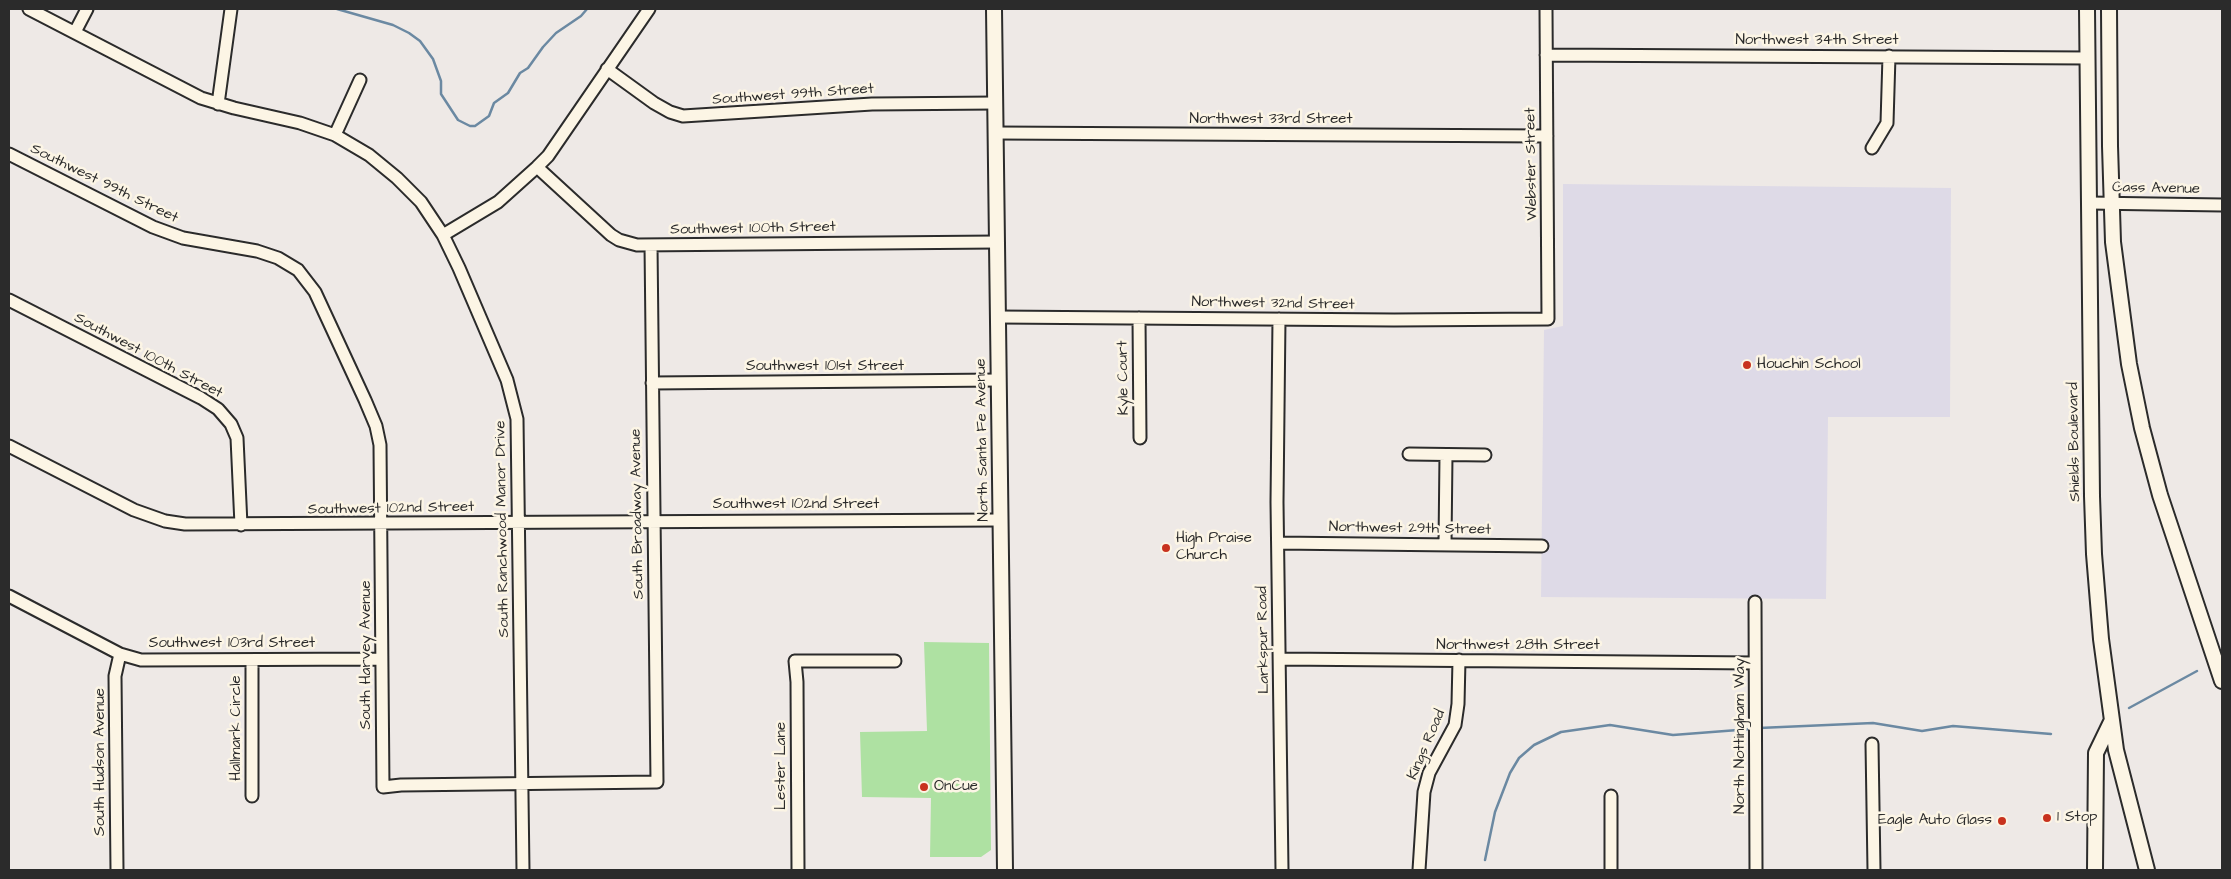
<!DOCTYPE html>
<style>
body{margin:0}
#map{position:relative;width:2231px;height:879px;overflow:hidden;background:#eee9e6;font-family:"Architects Daughter",sans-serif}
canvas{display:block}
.frame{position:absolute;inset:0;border:10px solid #2b2b2b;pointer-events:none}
</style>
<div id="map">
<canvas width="2231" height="879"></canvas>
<div class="frame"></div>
</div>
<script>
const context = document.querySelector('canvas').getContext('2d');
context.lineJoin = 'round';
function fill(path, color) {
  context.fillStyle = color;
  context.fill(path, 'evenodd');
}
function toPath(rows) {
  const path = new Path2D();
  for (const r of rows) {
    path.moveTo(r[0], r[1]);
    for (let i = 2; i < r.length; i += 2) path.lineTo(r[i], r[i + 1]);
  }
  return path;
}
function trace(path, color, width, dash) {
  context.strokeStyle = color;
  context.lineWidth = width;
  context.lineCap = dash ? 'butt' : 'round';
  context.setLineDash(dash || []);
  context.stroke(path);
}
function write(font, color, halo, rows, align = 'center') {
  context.font = font + ' "Architects Daughter",sans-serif';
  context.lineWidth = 5;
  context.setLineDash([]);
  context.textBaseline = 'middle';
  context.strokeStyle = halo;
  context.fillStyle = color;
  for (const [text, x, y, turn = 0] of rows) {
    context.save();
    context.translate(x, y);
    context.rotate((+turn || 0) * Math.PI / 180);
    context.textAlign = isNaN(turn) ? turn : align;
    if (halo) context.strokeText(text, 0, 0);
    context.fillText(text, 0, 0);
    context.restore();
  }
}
const built = toPath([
 [1563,184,1951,188,1950,417,1828,417,1826,599,1541,597,1544,330,1563,326]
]);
const green = toPath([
 [924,642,989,643,991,850,981,857,930,857,931,798,862,797,860,732,927,731]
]);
const stream = toPath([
 [337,9,393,25,409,33,420,41,433,59,441,81,441,94,458,120,470,126,475,126,489,116,494,103,508,93,520,73,528,68,543,47,556,33,581,16,587,9],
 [2129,708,2197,671],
 [1759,728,1873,723,1922,731,1953,726,2051,734],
 [1485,860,1495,812,1510,773,1519,758,1534,745,1561,732,1610,725,1673,735,1751,729]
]);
const minor = toPath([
 [29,9,201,98,234,108,300,123,335,135,369,155,397,178,421,202,443,235,459,268,507,380,517,419,523,870],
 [75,32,87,9],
 [1546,55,2088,58],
 [607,69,654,103,670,112,683,116,872,104,996,103],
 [218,104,231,9],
 [996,133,1547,136],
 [335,135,360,80],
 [1872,148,1887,123,1889,56],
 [9,154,153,227,183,238,257,251,278,258,298,270,315,292,365,400,376,426,380,445,383,787,401,785,657,782,651,245],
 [537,167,611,235,619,240,637,245,997,242],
 [2089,203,2222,205],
 [443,235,498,202,537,167,548,156,649,9],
 [9,300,201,398,218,409,231,424,237,438,241,525],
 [998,317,1394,320,1548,319,1546,9],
 [1139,318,1140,438],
 [1279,319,1277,502,1282,870],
 [652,383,999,380],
 [9,446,134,510,165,521,185,524,1000,520],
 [1409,454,1485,455],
 [1278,543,1542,546],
 [1445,544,1446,455],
 [9,596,120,654,141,660,381,659],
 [1755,602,1756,870],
 [1280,659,1755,663],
 [252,660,252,796],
 [1872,744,1874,870],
 [1611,796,1611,870],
 [117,870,115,676,120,654],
 [798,870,797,682,795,661,895,661],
 [1419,870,1424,792,1429,773,1455,725,1458,704,1459,660]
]);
const major = toPath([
 [994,9,1005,870],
 [2087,9,2092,496,2094,554,2101,639,2116,750,2147,870],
 [2109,9,2110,146,2113,242,2129,364,2142,428,2160,495,2222,681],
 [2095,870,2096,753,2111,722]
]);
const markers = [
 [1747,365,5,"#c8321e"],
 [1166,548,5,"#c8321e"],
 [924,787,5,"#c8321e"],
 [2047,818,5,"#c8321e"],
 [2002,821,5,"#c8321e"]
];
const streetNames = [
 ["Northwest 34th Street",1817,41],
 ["Southwest 99th Street",793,95,-4],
 ["Northwest 33rd Street",1271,120],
 ["Webster Street",1532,164,-91],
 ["Southwest 99th Street",104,184,26],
 ["Cass Avenue",2156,189,1],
 ["Southwest 100th Street",753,229,-1],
 ["Northwest 32nd Street",1273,304,1],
 ["Southwest 100th Street",148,356,28],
 ["Southwest 101st Street",825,367],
 ["Kyle Court",1124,378,-91],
 ["North Santa Fe Avenue",983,440,-91],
 ["Shields Boulevard",2075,442,-91],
 ["Southwest 102nd Street",796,505],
 ["Southwest 102nd Street",391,509,-1],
 ["South Broadway Avenue",638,514,-91],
 ["South Ranchwood Manor Drive",503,529,-91],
 ["Northwest 29th Street",1410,529,1],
 ["Larkspur Road",1264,640,-91],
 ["Southwest 103rd Street",232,644],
 ["Northwest 28th Street",1518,646],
 ["South Harvey Avenue",367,655,-90],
 ["Hallmark Circle",237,728,-90],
 ["North Nottingham Way",1741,736,-90],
 ["Kings Road",1427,745,-67],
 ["South Hudson Avenue",101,762,-90],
 ["Lester Lane",782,766,-90]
];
const poiNames = [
 ["Houchin School",1757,365],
 ["High Praise",1176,539],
 ["Church",1176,556],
 ["OnCue",934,787],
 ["1 Stop",2057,818],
 ["Eagle Auto Glass",1992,821,"right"]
];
fill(built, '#dedae7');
fill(green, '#aee1a2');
trace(stream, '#6b89a2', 2.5);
trace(minor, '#2b2b2b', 15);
trace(major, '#2b2b2b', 18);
trace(minor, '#fcf5e5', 11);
trace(major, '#fcf5e5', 14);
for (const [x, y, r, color] of markers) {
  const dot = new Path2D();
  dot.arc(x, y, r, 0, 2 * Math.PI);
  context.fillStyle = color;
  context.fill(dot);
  trace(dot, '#fcf5e5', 2);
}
write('15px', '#2b2b2b', '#fcf5e5', streetNames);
write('15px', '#2b2b2b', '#fcf5e5', poiNames, 'left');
</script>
